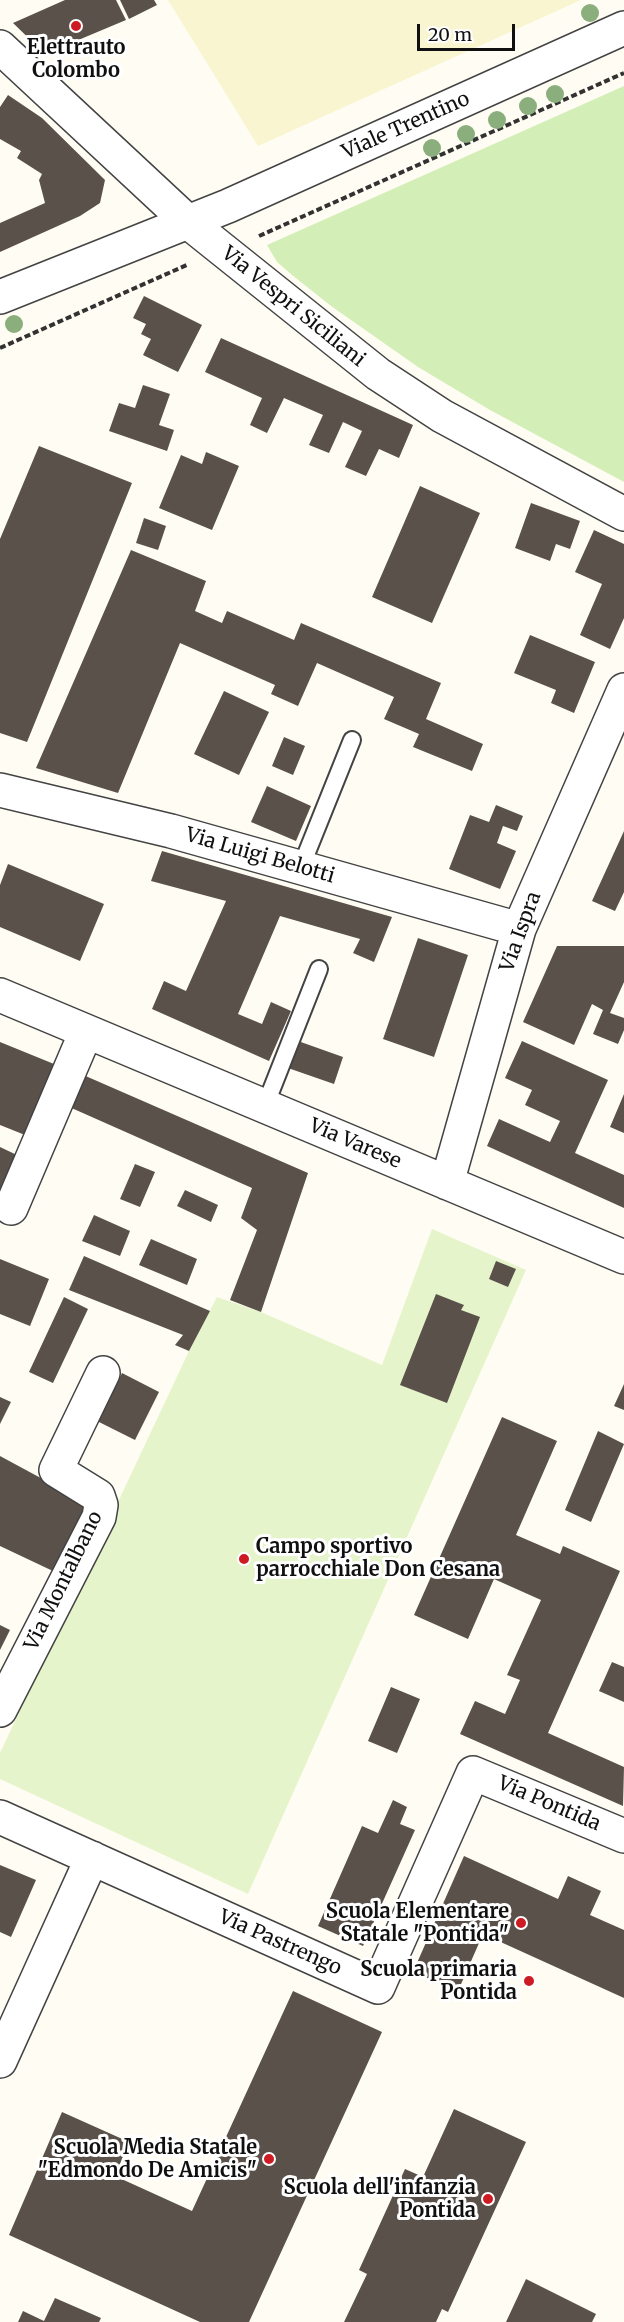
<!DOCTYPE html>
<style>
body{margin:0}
#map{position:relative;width:624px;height:2322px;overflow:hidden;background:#fffdf3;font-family:Merriweather,serif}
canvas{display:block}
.scale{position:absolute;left:417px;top:24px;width:98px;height:27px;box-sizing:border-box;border:3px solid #101010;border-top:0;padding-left:8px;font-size:18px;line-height:21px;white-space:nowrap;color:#101010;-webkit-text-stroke:4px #fff;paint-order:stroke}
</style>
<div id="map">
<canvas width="624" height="2322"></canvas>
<div class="scale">20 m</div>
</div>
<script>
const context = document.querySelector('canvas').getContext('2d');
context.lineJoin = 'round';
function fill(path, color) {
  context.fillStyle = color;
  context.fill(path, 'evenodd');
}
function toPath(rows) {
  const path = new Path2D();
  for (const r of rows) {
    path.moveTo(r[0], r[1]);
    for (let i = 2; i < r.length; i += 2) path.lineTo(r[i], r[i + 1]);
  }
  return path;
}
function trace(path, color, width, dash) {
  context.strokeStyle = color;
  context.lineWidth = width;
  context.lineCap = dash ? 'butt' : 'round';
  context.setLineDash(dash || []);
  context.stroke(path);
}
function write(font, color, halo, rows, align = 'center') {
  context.font = font + ' Merriweather,serif';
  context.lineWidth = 6;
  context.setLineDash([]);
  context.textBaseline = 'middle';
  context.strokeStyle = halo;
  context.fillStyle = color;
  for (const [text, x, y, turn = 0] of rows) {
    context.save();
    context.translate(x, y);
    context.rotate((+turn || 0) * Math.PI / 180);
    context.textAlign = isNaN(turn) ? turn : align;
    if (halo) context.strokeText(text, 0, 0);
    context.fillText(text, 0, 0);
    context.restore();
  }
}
const farmland = toPath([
 [168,0,581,0,258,146]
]);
const green = toPath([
 [624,86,624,482,490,410,418,367,331,306,292,275,277,262,267,245]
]);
const pitch = toPath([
 [432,1229,526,1270,248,1894,0,1779,0,1753,189,1351,217,1297,261,1312,382,1365]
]);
const building = toPath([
 [65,0,116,0,126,20,45,54,13,23],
 [120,0,154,0,157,5,129,19],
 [8,95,42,118,105,180,100,203,80,216,0,252,0,223,45,203,39,180,42,174,17,158,21,151,0,139,0,107],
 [144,296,202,325,178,372,143,355,151,339,141,334,146,324,133,318],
 [221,338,413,425,399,458,379,449,366,476,345,467,362,431,343,422,329,453,309,445,323,415,284,398,267,433,250,425,262,398,205,372],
 [143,385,170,394,159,425,174,430,167,451,109,431,119,403,135,408],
 [39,446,132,483,27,742,0,733,0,539],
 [206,452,239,466,212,530,159,508,181,455,202,464],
 [420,486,480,513,432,623,372,597],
 [531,503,580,521,570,549,556,544,550,561,515,548],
 [144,518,166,526,158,550,136,543],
 [594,530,624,544,624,618,610,649,580,635,602,584,575,572],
 [131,550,206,581,195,611,222,623,227,611,294,640,301,623,441,683,426,719,483,744,472,771,413,747,419,734,384,719,394,697,317,663,298,706,271,694,275,685,180,643,118,793,36,768],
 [530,635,595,662,574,713,551,703,556,690,514,673],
 [224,691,269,712,239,775,194,754],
 [284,737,305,746,293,775,272,766],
 [267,786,311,806,296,841,251,822],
 [496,805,523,816,517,831,503,826,497,843,516,851,500,889,449,869,470,815,489,822],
 [624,831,624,892,615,911,592,901],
 [162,851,392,917,374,962,353,953,360,939,280,916,238,1014,262,1024,271,1002,291,1011,269,1061,152,1009,164,981,186,991,226,901,151,881],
 [8,864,104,904,80,961,0,927,0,885],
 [418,938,468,955,434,1057,383,1039],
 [557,946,624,946,624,982,610,1013,624,1018,624,1030,618,1044,593,1034,603,1010,592,1004,574,1045,523,1022],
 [298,1041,343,1057,334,1084,288,1068],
 [522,1041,608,1080,575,1153,624,1175,624,1208,487,1146,499,1119,550,1142,560,1121,525,1105,532,1090,505,1078],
 [0,1042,54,1064,25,1135,0,1125],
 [81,1074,308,1173,261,1312,230,1300,257,1230,241,1218,252,1188,67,1106],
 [624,1094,624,1133,610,1127],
 [0,1147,19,1156,0,1200],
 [135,1164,155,1172,140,1207,120,1199],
 [185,1190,218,1205,211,1222,177,1206],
 [94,1215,130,1231,120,1256,82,1241],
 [151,1239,197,1259,187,1285,139,1265],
 [84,1256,210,1311,189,1351,175,1345,183,1335,69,1290],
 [0,1259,49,1279,30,1326,0,1314],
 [496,1261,516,1269,508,1287,489,1279],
 [436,1294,464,1305,461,1310,480,1317,447,1403,400,1385],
 [64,1297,88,1309,53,1383,29,1372],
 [122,1373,159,1392,135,1440,97,1421],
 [624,1384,624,1410,614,1406],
 [0,1397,11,1402,0,1424],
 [502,1417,557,1441,516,1535,560,1554,563,1546,620,1571,548,1733,624,1767,623,1806,460,1734,475,1701,505,1714,520,1680,507,1675,541,1600,494,1579,468,1639,414,1615],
 [598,1431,624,1444,591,1522,565,1510],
 [0,1456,87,1503,55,1572,0,1546],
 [0,1625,10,1630,0,1650],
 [612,1662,624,1667,624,1702,599,1691],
 [391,1687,420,1699,397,1753,368,1741],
 [393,1800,407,1807,400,1824,415,1830,363,1946,318,1926,362,1826,378,1833],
 [464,1856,558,1899,568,1876,601,1891,590,1915,624,1930,624,1998,483,1934,458,1991,413,1972],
 [0,1865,36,1880,11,1937,0,1932],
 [293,1991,382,2032,249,2322,200,2322,9,2235,62,2112,129,2142,115,2176,192,2211],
 [454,2109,526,2142,448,2312,442,2309,436,2322,344,2322,367,2274,359,2270,405,2169,423,2177],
 [526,2279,596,2314,592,2322,506,2322],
 [55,2298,101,2318,99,2322,18,2322,23,2311,44,2321]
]);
const path = toPath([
 [259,236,624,73],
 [0,348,189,264]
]);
const service = toPath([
 [301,867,352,740],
 [265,1106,319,969]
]);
const minor = toPath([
 [0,47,188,222,378,374,442,416,624,514],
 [0,790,171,831,519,929],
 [0,995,624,1257],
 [447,1183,519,929,624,690],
 [11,1208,86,1032],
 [0,1710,99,1517,101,1505,98,1496,56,1470,103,1373],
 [0,1817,378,1987,473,1773,624,1836],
 [0,2061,92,1858]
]);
const tertiary = toPath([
 [0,297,228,206,624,28]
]);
const trees = [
 [590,13],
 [555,94],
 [528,106],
 [497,120],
 [466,134],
 [432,148],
 [14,324]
];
const markers = [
 [76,26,6,"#cd1b23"],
 [244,1559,6,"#cd1b23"],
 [521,1923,6,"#cd1b23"],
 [529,1981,6,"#cd1b23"],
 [269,2159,6,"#cd1b23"],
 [488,2199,6,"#cd1b23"]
];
const poiNames = [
 ["Elettrauto",76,48,"center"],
 ["Colombo",76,71,"center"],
 ["Campo sportivo",256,1547,"left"],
 ["parrocchiale Don Cesana",256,1570,"left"],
 ["Scuola Elementare",509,1912],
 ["Statale \"Pontida\"",509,1935],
 ["Scuola primaria",517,1970],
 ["Pontida",517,1993],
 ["Scuola Media Statale",257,2148],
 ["\"Edmondo De Amicis\"",257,2171],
 ["Scuola dell'infanzia",476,2188],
 ["Pontida",476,2211]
];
const streetNames = [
 ["Viale Trentino",406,126,-24],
 ["Via Vespri Siciliani",293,307,39],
 ["Via Luigi Belotti",260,856,16],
 ["Via Ispra",521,932,-70],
 ["Via Varese",355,1144,23],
 ["Via Montalbano",64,1581,-64],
 ["Via Pontida",549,1804,23],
 ["Via Pastrengo",280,1943,24]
];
fill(farmland, '#f8f5d0');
fill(green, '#d4eeb8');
fill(pitch, '#e6f4cb');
fill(building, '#5a514b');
trace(service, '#434343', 20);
trace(minor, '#434343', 36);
trace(tertiary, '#434343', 36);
trace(path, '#323232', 4, [6, 3]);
trace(service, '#fff', 16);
trace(minor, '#fff', 33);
trace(tertiary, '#fff', 33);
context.fillStyle = '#8aae7c';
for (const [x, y] of trees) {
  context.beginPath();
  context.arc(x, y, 9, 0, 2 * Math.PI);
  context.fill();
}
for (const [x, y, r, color] of markers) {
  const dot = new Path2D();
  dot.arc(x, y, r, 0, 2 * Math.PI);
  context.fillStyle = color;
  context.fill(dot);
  trace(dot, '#fff', 2);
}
write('bold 20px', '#101010', '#fff', poiNames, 'right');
write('20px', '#101010', '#fff', streetNames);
</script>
